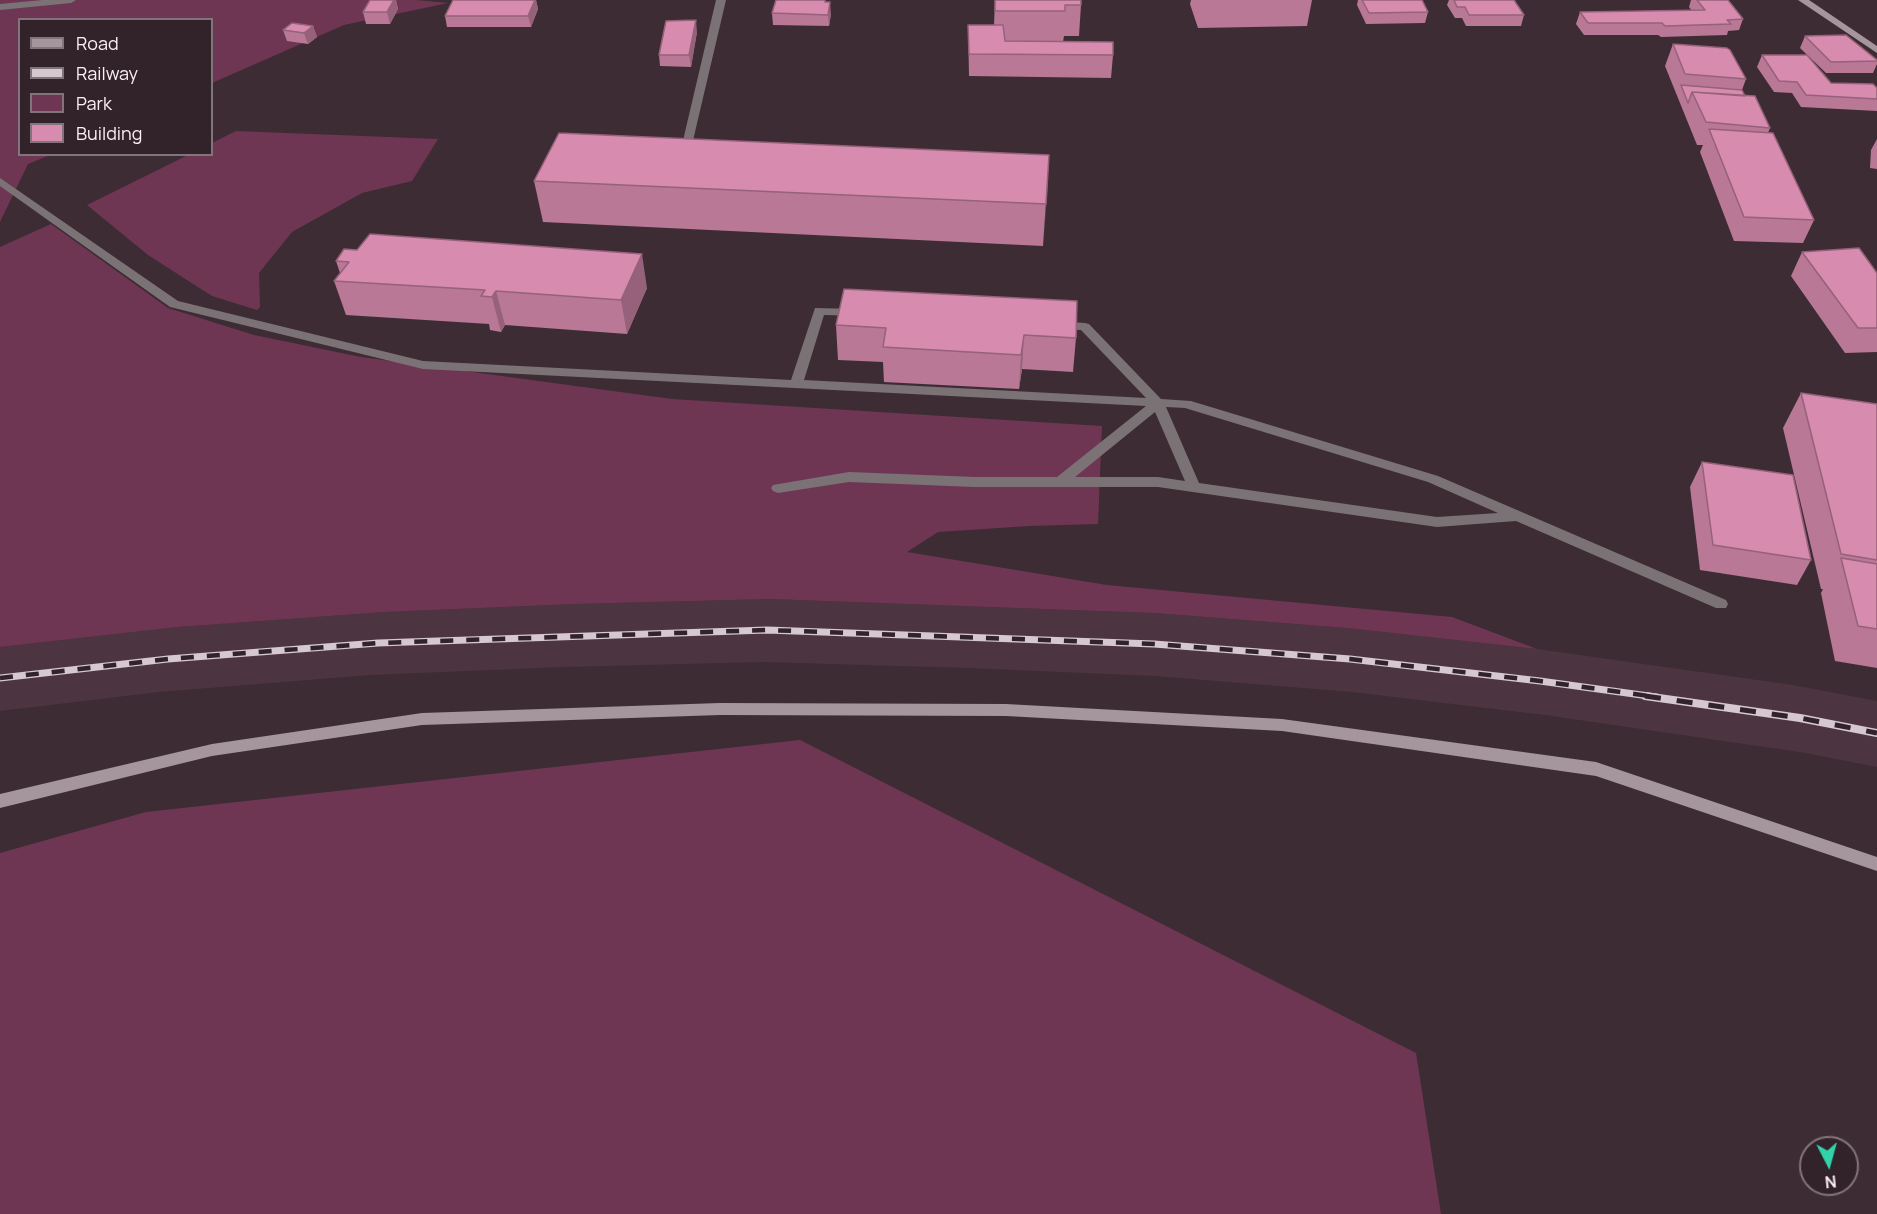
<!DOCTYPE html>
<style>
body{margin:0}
#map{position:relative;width:1877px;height:1214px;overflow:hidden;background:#3d2c34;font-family:Manrope,sans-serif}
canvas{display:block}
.legend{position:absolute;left:18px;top:18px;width:195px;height:138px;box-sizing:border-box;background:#32222a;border:2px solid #82747b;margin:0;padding:8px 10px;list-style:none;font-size:18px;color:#faeff4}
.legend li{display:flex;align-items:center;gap:12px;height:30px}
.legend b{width:30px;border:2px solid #82747b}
.north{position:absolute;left:1799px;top:1136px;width:60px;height:60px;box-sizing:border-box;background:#32222a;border:2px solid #82747b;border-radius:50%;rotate:174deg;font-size:16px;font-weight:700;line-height:24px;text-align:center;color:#faeff4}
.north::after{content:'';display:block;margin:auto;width:21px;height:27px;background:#31d4a9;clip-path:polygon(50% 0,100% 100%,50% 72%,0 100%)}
</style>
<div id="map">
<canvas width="1877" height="1214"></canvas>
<ul class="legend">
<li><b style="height:8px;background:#a4969c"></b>Road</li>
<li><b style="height:8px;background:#d5c8ce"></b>Railway</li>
<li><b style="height:16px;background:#6f3653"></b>Park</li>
<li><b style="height:16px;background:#d68baf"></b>Building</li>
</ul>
<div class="north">N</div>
</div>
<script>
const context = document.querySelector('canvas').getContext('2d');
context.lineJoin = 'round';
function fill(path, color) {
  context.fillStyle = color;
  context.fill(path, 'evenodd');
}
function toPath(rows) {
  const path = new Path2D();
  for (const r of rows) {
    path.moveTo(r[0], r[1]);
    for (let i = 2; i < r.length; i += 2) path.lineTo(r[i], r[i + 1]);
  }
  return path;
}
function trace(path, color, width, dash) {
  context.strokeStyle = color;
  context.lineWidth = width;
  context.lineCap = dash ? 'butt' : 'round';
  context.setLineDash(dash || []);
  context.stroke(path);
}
const built = toPath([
 [770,599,1154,613,1347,628,1537,649,1793,685,1877,701,1877,767,1806,753,1545,715,1352,692,1155,676,968,668,763,662,564,667,370,675,159,692,0,711,0,647,178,627,385,612,575,604]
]);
const green = toPath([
 [0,0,416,0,448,3,344,25,212,83,212,20,20,20,20,154,50,155,28,164,0,222],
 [236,131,438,139,412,181,362,193,292,232,259,273,260,307,257,310,212,296,148,255,87,205,188,155,212,154,212,143],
 [51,224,168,308,254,335,361,357,672,399,1102,426,1098,524,1029,526,938,532,907,552,1107,585,1452,617,1537,649,1347,628,1154,613,770,599,575,604,385,612,178,627,0,647,0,247],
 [800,740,1416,1053,1441,1214,0,1214,0,853,146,812]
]);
const lane = toPath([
 [43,0,76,0,71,3,0,10,0,4,43,0],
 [0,178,178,301,423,361,791,380,815,308,859,309,863,310,863,316,824,315,804,380,1146,398,1081,330,1057,329,1051,325,1057,321,1085,323,1089,324,1161,399,1191,401,1438,476,1726,600,1728,604,1726,608,1716,608,1516,521,1437,527,1158,487,975,487,849,482,778,493,773,491,771,488,773,485,849,472,975,477,1057,477,1146,406,423,369,170,307,0,186,0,178],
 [1166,407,1185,408,1428,482,1498,513,1437,517,1199,483,1166,407],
 [1155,412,1185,481,1158,477,1075,477,1155,412]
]);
const street = toPath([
 [716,0,726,0,691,149,686,152,681,149,716,0]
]);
const secondary = toPath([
 [1798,0,1809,0,1877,46,1877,53,1798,0],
 [720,703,1006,704,1282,719,1596,762,1877,857,1877,871,1596,776,1282,731,1006,716,720,715,422,725,212,756,0,808,0,794,212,744,422,713,720,703]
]);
const railFar1 = toPath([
 [0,678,168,659,378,643,767,630,1154,644,1350,659,1540,681,1656,697]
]);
const rail = toPath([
 [1645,696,1800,718,1877,733]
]);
const wall = toPath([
 [370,0,396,0,398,9,390,24,366,24,363,12],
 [453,0,536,0,538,9,531,27,447,27,445,16],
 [995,0,1081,0,1081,5,1079,36,1064,36,1063,42,1113,55,1111,78,969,76,968,25,994,25],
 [1191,0,1312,0,1307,26,1198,28,1190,4],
 [1358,0,1422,0,1428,12,1425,23,1366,24,1357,5],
 [1449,0,1514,0,1524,15,1521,26,1466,26,1462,18,1455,18,1447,5],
 [1691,0,1728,0,1743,19,1739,30,1728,31,1727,35,1661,37,1658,35,1584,35,1576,24,1580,12,1692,11,1689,7],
 [772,13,831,14,829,26,773,25],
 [313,26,317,37,308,44,287,41,283,30],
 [697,32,691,67,660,66,659,55],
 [1805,36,1877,60,1877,64,1873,73,1826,73,1800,48],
 [1673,44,1746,79,1742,90,1745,96,1770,128,1768,133,1814,220,1803,243,1734,241,1700,152,1703,145,1697,145,1665,66],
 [1762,55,1831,83,1877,88,1877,111,1801,107,1792,93,1774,92,1757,67],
 [1877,139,1877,169,1870,168,1871,150],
 [1049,155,1043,246,543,222,534,181],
 [1802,252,1877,273,1877,352,1845,353,1791,276],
 [336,261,647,288,627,334,505,325,501,332,490,330,489,324,346,315,334,281,340,273],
 [836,325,1076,338,1073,372,1022,369,1019,389,884,382,883,362,838,360],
 [1801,393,1877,404,1877,668,1835,661,1821,593,1823,589,1821,589,1783,428],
 [1702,462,1811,560,1797,585,1700,570,1690,487]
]);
const shadedWall = toPath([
 [394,0,396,0,398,9,390,24,387,12],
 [535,0,536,0,538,9,531,27,528,16],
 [830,2,831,14,829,26,828,15],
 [696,20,697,32,691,67,689,55],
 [313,26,317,37,308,44,304,33],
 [1049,155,1047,196,1043,246,1046,204],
 [642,254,647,288,627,334,621,300],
 [496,291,505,325,501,332,492,297],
 [1024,335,1022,369,1019,389,1021,355]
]);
const building = toPath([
 [370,0,394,0,387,12,363,12,370,0],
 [453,0,535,0,528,16,445,16,453,0],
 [776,0,825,0,825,2,830,2,828,15,772,13,776,0],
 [995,0,1081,0,1081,5,1065,5,1065,11,995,11,995,0],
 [1362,0,1422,0,1428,12,1369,13,1362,0],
 [1454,0,1514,0,1524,15,1469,15,1465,7,1457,7,1454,0],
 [1697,0,1728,0,1743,19,1727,20,1731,24,1665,26,1662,23,1588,23,1580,12,1705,10,1697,0],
 [696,20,689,55,659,55,666,21,696,20],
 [292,23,313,26,304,33,283,30,292,23],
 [968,25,1003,25,1005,41,1113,42,1113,55,969,54,968,25],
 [1846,35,1877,60,1877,61,1831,62,1805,36,1846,35],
 [1673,44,1727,48,1730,50,1746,79,1685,74,1673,44],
 [1762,55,1807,55,1831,83,1873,84,1877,88,1877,99,1806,95,1797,82,1779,81,1762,55],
 [1681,85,1742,90,1745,96,1692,92,1688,103,1681,85],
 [1692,92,1755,96,1770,128,1706,122,1692,92],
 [1709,129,1773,133,1814,220,1744,217,1709,129],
 [559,133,1049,155,1046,204,534,181,559,133],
 [370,234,642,254,621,300,496,291,492,297,481,296,485,290,334,281,349,262,336,261,344,249,357,250,370,234],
 [1859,248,1877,273,1877,328,1858,328,1802,252,1859,248],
 [844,289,1077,301,1076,338,1024,335,1021,355,883,347,886,328,836,325,844,289],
 [1801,393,1877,404,1877,560,1841,554,1801,393],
 [1702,462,1793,475,1811,560,1713,545,1702,462],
 [1841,558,1877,564,1877,629,1858,626,1841,558]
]);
fill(built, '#4c3540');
fill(green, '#6f3653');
fill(lane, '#7b7276');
fill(street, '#7b7276');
fill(secondary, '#a4969c');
trace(railFar1, '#d5c8ce', 7);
trace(rail, '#d5c8ce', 8);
trace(railFar1, '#32222a', 4.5, [13]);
trace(rail, '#32222a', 5, [16]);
fill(wall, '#b87896');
fill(shadedWall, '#96617a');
fill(building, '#d68baf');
trace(building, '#96617a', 1.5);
</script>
